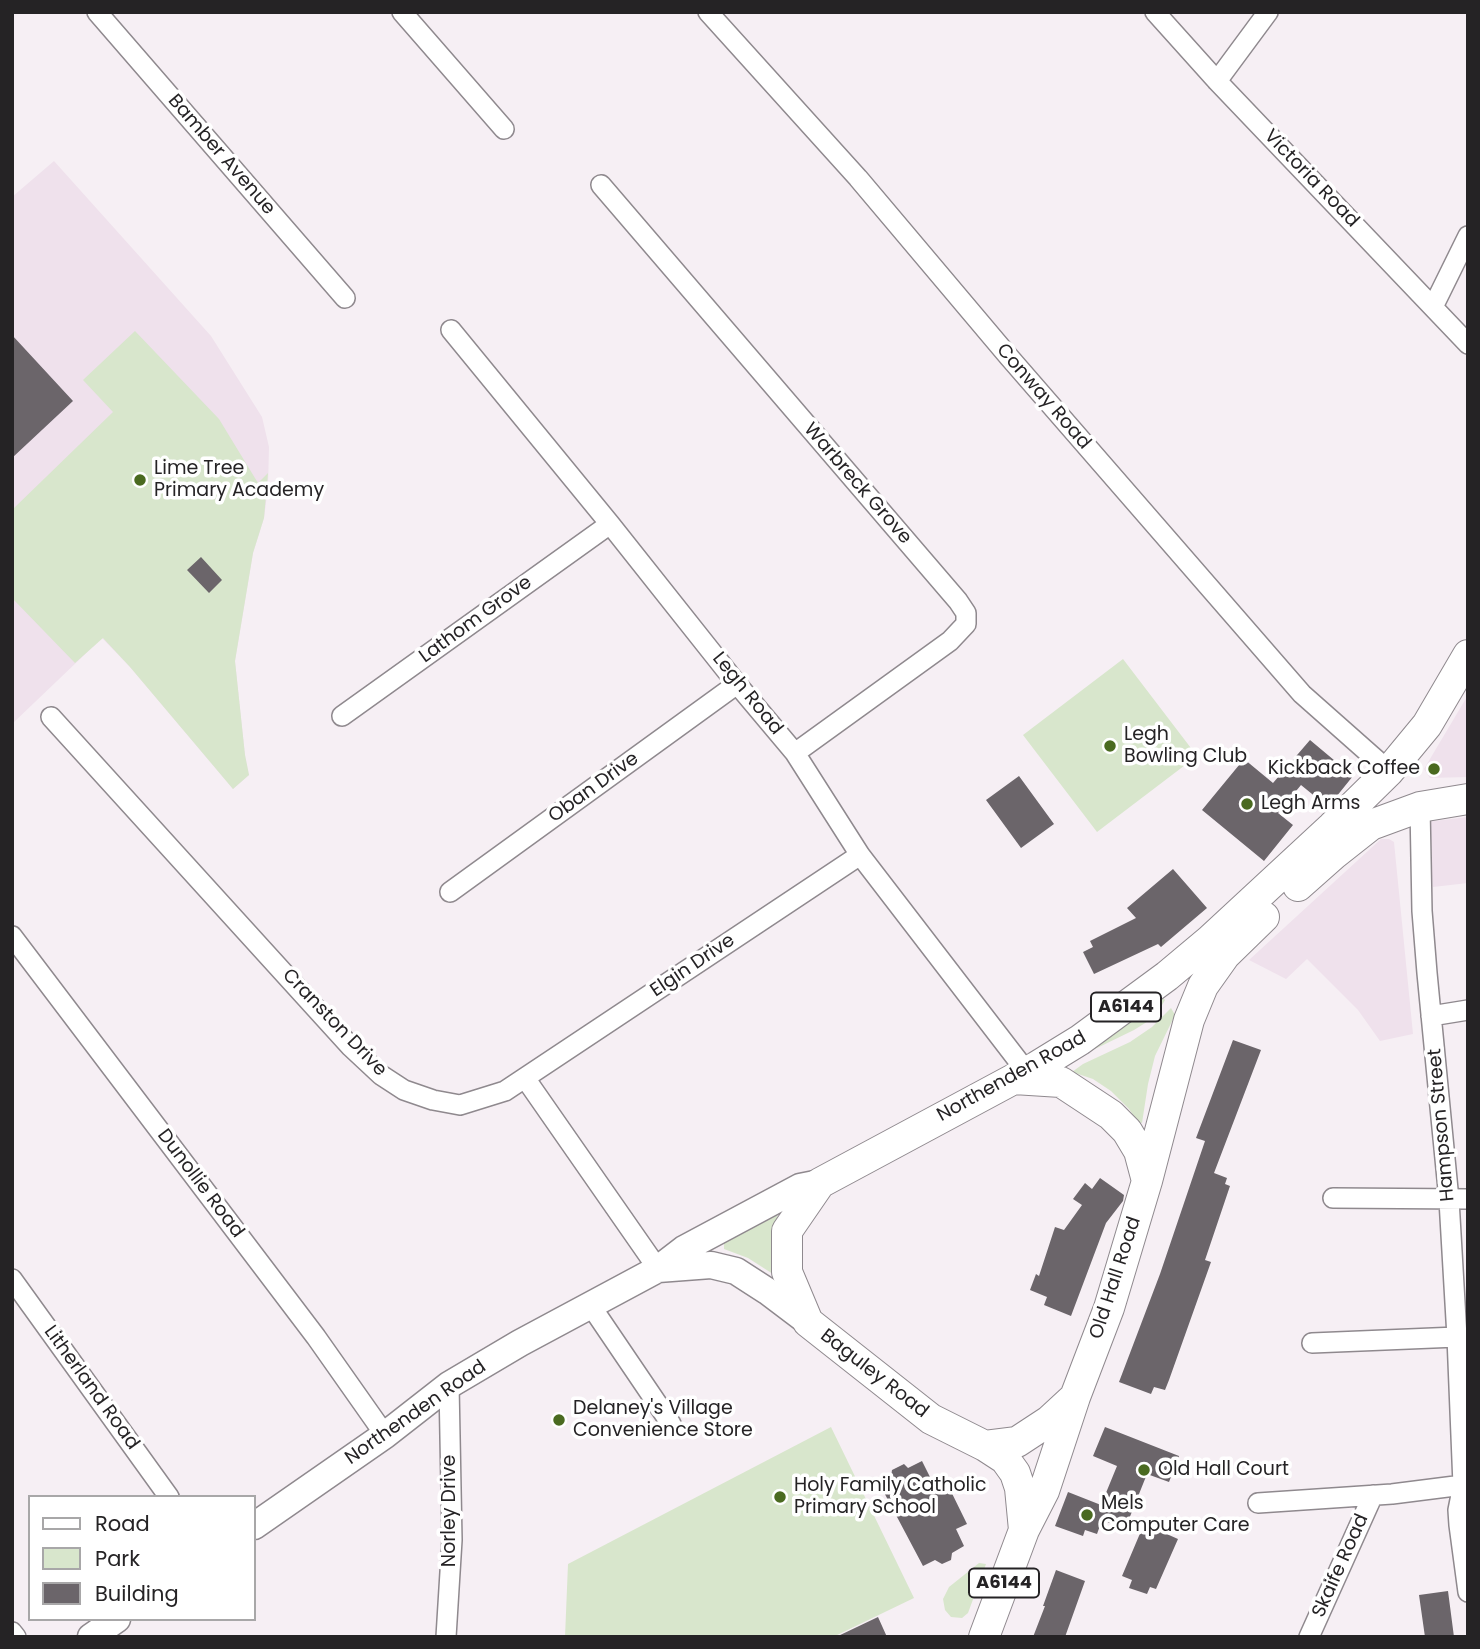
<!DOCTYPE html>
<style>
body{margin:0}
#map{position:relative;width:1480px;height:1649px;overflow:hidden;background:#f6eff4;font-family:Poppins,sans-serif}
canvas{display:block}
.frame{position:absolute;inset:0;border:14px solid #252325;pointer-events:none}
.legend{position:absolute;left:28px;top:1495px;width:228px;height:126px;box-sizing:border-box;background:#fff;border:2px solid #a8a7a8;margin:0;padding:9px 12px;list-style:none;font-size:21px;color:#252325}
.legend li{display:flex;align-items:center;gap:14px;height:35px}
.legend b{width:35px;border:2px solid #a8a7a8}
</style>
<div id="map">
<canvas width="1480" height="1649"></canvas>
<div class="frame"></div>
<ul class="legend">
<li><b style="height:9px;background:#fff"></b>Road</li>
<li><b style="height:19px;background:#d8e6cc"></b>Park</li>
<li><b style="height:19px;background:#6b656a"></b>Building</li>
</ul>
</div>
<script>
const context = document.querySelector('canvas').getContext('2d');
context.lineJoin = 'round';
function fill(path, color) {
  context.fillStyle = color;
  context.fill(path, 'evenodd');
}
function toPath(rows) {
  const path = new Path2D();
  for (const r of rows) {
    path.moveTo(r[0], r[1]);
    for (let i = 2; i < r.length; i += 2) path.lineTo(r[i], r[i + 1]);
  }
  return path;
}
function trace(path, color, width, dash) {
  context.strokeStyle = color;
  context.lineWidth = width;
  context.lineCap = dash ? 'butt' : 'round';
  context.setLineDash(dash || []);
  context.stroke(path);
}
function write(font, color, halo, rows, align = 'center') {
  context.font = font + ' Poppins,sans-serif';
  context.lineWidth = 7;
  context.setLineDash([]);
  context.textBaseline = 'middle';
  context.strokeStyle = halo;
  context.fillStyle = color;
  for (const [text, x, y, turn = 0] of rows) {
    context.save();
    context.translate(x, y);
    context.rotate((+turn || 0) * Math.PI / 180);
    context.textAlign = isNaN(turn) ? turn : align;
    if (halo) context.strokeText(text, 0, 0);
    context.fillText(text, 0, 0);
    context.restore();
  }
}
const built = toPath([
 [54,161,211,336,262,417,269,447,268,487,264,518,253,553,235,661,245,755,249,775,233,789,130,667,102,638,12,724,12,197],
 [1468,695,1468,777,1430,778,1424,769],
 [1468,817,1468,883,1433,887,1426,822],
 [1381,839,1389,839,1394,842,1413,1034,1380,1041,1358,1010,1307,959,1286,979,1249,960]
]);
const green = toPath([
 [135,331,219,419,258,483,268,473,264,518,253,553,235,661,245,755,249,775,233,789,130,667,103,638,75,663,12,598,12,510,113,412,83,380],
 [1123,659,1197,756,1097,832,1023,735],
 [1161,996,1165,1000,1158,1012,1150,1020,1134,1030,1064,1064],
 [1171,1008,1175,1015,1155,1056,1148,1084,1142,1123,1137,1121,1129,1109,1111,1091,1093,1079,1072,1072,1083,1064,1130,1042,1152,1027],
 [778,1213,772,1246,773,1274,748,1258,724,1249,724,1241],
 [831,1427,914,1598,833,1637,565,1637,568,1564],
 [979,1563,986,1564,968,1613,962,1618,951,1617,945,1610,943,1599,949,1587]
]);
const building = toPath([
 [12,335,73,401,12,458],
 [201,557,222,580,209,593,187,570],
 [1310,740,1353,776,1328,807,1301,785,1278,813,1293,825,1264,861,1202,810,1244,759,1273,783],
 [1019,776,1054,824,1021,848,986,800],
 [1173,869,1207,908,1161,947,1158,944,1094,974,1083,952,1093,947,1090,941,1136,918,1127,908],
 [1233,1040,1261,1050,1214,1173,1227,1178,1225,1184,1230,1186,1205,1260,1211,1262,1169,1380,1165,1390,1154,1387,1151,1394,1119,1382,1160,1274,1205,1141,1196,1138],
 [1100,1178,1124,1195,1123,1201,1106,1223,1071,1316,1044,1305,1047,1297,1030,1290,1036,1274,1039,1276,1055,1227,1064,1230,1082,1205,1073,1199,1085,1183,1092,1189],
 [1105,1427,1179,1456,1169,1482,1147,1474,1125,1529,1102,1520,1097,1534,1085,1530,1083,1536,1055,1526,1068,1492,1101,1505,1117,1466,1093,1456],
 [922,1461,931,1479,942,1473,967,1524,956,1529,964,1546,952,1553,951,1560,942,1564,935,1560,923,1566,879,1483,891,1477,892,1470,904,1464,908,1468],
 [1144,1524,1178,1539,1156,1589,1150,1587,1147,1594,1129,1588,1132,1580,1122,1576],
 [1056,1570,1085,1581,1065,1637,1033,1637,1045,1606,1043,1606],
 [1448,1591,1454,1637,1425,1637,1419,1595],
 [878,1617,887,1637,836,1637]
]);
const street = toPath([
 [97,12,345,298],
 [402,12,504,129],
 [708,12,858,178,1009,357,1302,694,1389,771],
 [1155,12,1217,81,1468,344],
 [1217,81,1268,12],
 [601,185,958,601,966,613,966,624,950,641,795,753],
 [1433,307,1468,236],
 [451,330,610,524,737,684,795,753,860,855,1026,1071],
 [342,716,610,524],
 [51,717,351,1047,381,1075,404,1090,433,1100,460,1105,505,1091,860,855],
 [1420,807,1422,911,1427,973,1449,1200,1457,1337,1463,1485,1458,1510,1459,1525,1468,1592],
 [450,892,737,684],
 [12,936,316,1337,385,1435],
 [1431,1016,1468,1010],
 [525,1078,658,1269],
 [1333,1198,1468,1199],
 [12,1279,169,1497],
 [591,1306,671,1424],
 [1312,1343,1457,1337],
 [1258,1503,1392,1494,1463,1485],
 [12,1632,16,1637],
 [446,1637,452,1540,449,1385],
 [1309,1637,1373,1495]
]);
const secondary = toPath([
 [658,1269,711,1265,736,1271,767,1291,808,1322],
 [254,1526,385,1435,449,1385,520,1343,658,1269,684,1249,800,1187,820,1183],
 [91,1637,117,1619]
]);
const primary = toPath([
 [1298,886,1333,855,1371,825,1420,807,1468,799],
 [1014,1079,1061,1082,1111,1115,1127,1131,1139,1151,1147,1181],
 [985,1446,1017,1442,1049,1421,1075,1397],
 [1024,1530,1020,1488,1015,1473,1005,1459,985,1446,931,1419,808,1322,787,1272,787,1231,820,1183,1036,1067,1080,1040,1167,976,1210,940,1332,827,1389,771,1427,725,1468,655],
 [984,1637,1024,1530,1044,1491,1075,1397,1109,1308,1147,1181,1189,1020,1203,986,1225,955,1264,917]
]);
const markers = [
 [140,480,7,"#4a6a20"],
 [1110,746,7,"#4a6a20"],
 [1434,769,7,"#4a6a20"],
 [1247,804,7,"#4a6a20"],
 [559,1420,7,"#4a6a20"],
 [1144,1470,7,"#4a6a20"],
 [780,1497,7,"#4a6a20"],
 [1087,1515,7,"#4a6a20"]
];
const shields = [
 [1126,1007,70],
 [1004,1583,70]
];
const shieldNames = [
 ["A6144",1126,1007],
 ["A6144",1004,1583]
];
const streetNames = [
 ["Bamber Avenue",221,155,49],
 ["Victoria Road",1311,179,46],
 ["Conway Road",1043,397,49],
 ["Warbreck Grove",857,484,49],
 ["Lathom Grove",476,620,-36],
 ["Legh Road",747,694,51],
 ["Oban Drive",594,788,-36],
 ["Elgin Drive",693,966,-34],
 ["Cranston Drive",334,1023,46],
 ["Northenden Road",1012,1077,-29],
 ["Hampson Street",1442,1125,-95],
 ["Dunollie Road",200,1184,53],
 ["Old Hall Road",1116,1278,-72],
 ["Baguley Road",874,1374,38],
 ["Litherland Road",91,1388,54],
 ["Northenden Road",416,1413,-35],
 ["Norley Drive",450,1511,-90],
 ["Skaife Road",1341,1566,-66]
];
const poiNames = [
 ["Lime Tree",154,469],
 ["Primary Academy",154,491],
 ["Legh",1124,735],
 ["Bowling Club",1124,757],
 ["Kickback Coffee",1420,769,"right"],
 ["Legh Arms",1261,804],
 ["Delaney's Village",573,1409],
 ["Convenience Store",573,1431],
 ["Old Hall Court",1158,1470],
 ["Holy Family Catholic",794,1486],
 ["Primary School",794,1508],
 ["Mels",1101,1504],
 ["Computer Care",1101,1526]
];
fill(built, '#efe1ec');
fill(green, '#d8e6cc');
fill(building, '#6b656a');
trace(street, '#8f898e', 22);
trace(secondary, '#8f898e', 29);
trace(primary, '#8f898e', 32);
trace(street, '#fff', 19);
trace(secondary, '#fff', 26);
trace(primary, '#fff', 30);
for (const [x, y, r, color] of markers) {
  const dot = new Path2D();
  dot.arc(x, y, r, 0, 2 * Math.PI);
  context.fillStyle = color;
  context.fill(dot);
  trace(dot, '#fff', 2.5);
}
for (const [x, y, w] of shields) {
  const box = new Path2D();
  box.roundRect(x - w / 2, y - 14.5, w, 29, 5);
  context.fillStyle = '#fff';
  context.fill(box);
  trace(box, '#252325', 2);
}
write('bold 18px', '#252325', null, shieldNames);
write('19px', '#252325', '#fff', streetNames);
write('19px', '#252325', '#fff', poiNames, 'left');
</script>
